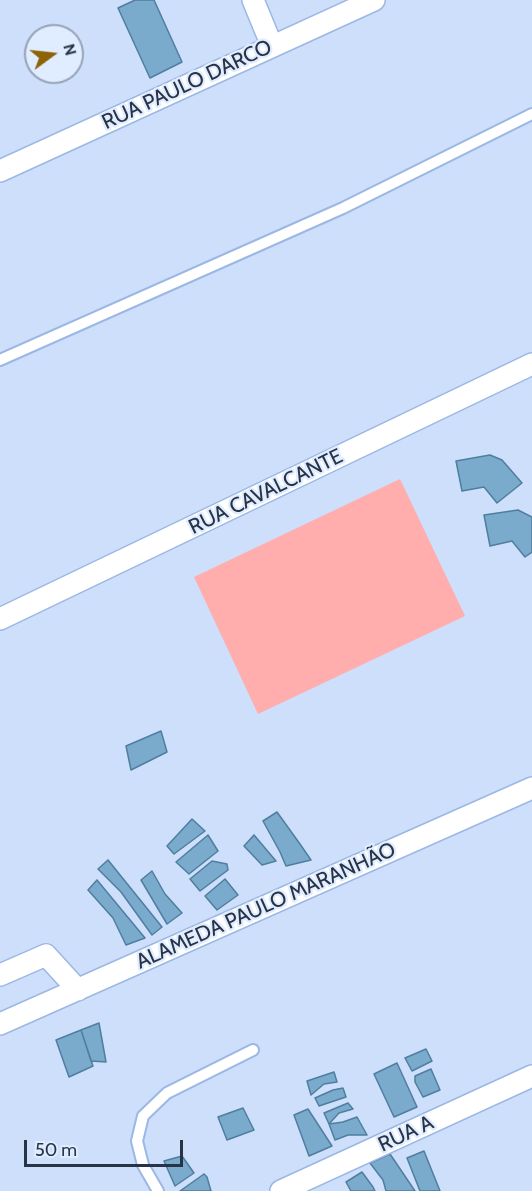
<!DOCTYPE html>
<meta charset="utf-8">
<style>
body{margin:0}
#map{position:relative;width:532px;height:1191px;overflow:hidden;background:#cedffb;font-family:Cabin,sans-serif}
canvas{display:block}
.north{position:absolute;left:24px;top:24px;width:60px;height:60px;box-sizing:border-box;background:#e0ecff;border:2px solid #96a2b5;border-radius:50%;rotate:75deg;font-size:16px;font-weight:700;line-height:24px;text-align:center;color:#283345}
.north::after{content:'';display:block;margin:auto;width:21px;height:27px;background:#8c6305;clip-path:polygon(50% 0,100% 100%,50% 72%,0 100%)}
.scale{position:absolute;left:24px;top:1140px;width:159px;height:27px;box-sizing:border-box;border:3px solid #283345;border-top:0;padding-left:8px;font-size:18px;line-height:21px;white-space:nowrap;color:#283345;-webkit-text-stroke:4px #e0ecff;paint-order:stroke}
</style>
<div id="map">
<canvas width="532" height="1191"></canvas>
<div class="north">N</div>
<div class="scale">50 m</div>
</div>
<script>
const context = document.querySelector('canvas').getContext('2d');
context.lineJoin = 'round';
function fill(path, color) {
  context.fillStyle = color;
  context.fill(path, 'evenodd');
}
function toPath(rows) {
  const path = new Path2D();
  for (const r of rows) {
    path.moveTo(r[0], r[1]);
    for (let i = 2; i < r.length; i += 2) path.lineTo(r[i], r[i + 1]);
  }
  return path;
}
function trace(path, color, width, dash) {
  context.strokeStyle = color;
  context.lineWidth = width;
  context.lineCap = dash ? 'butt' : 'round';
  context.setLineDash(dash || []);
  context.stroke(path);
}
function write(font, color, halo, rows, align = 'center') {
  context.font = font + ' Cabin,sans-serif';
  context.lineWidth = 4.5;
  context.setLineDash([]);
  context.textBaseline = 'middle';
  context.strokeStyle = halo;
  context.fillStyle = color;
  for (const [text, x, y, turn = 0] of rows) {
    context.save();
    context.translate(x, y);
    context.rotate((+turn || 0) * Math.PI / 180);
    context.textAlign = isNaN(turn) ? turn : align;
    if (halo) context.strokeText(text, 0, 0);
    context.fillText(text, 0, 0);
    context.restore();
  }
}
const green = toPath([
 [400,479,465,616,258,714,194,577]
]);
const building = toPath([
 [135,0,154,0,182,62,150,78,118,8,135,0],
 [490,455,502,460,522,483,497,503,484,487,462,491,456,461,490,455],
 [518,510,532,517,532,552,525,557,512,541,490,546,484,515,518,510],
 [161,731,167,752,131,770,126,746,161,731],
 [277,812,300,844,311,860,286,866,280,852,263,821,277,812],
 [192,819,205,831,174,854,167,846,192,819],
 [208,835,218,851,189,874,176,862,208,835],
 [254,835,276,861,262,865,244,846,254,835],
 [108,860,162,927,152,935,121,892,98,869,108,860],
 [212,861,227,864,228,870,200,891,190,879,212,861],
 [152,871,165,894,182,913,167,924,141,880,152,871],
 [225,879,238,895,217,910,205,896,225,879],
 [97,880,145,938,126,945,113,918,88,890,97,880],
 [99,1023,106,1062,91,1061,81,1030,99,1023],
 [81,1030,93,1066,69,1077,56,1040,81,1030],
 [426,1049,432,1061,412,1071,405,1058,426,1049],
 [397,1063,417,1107,394,1117,374,1074,397,1063],
 [431,1069,440,1090,423,1097,415,1082,415,1076,431,1069],
 [334,1072,337,1082,324,1084,311,1095,307,1081,334,1072],
 [343,1088,346,1097,319,1106,315,1098,333,1090,343,1088],
 [348,1103,353,1109,339,1113,329,1124,324,1113,348,1103],
 [243,1108,254,1130,227,1140,218,1117,243,1108],
 [308,1109,332,1146,309,1156,294,1115,308,1109],
 [357,1117,367,1135,348,1135,335,1140,329,1124,343,1122,357,1117],
 [424,1151,440,1191,420,1191,407,1158,424,1151],
 [390,1154,415,1191,386,1191,383,1180,370,1163,390,1154],
 [182,1156,194,1173,175,1186,164,1161,182,1156],
 [362,1172,373,1187,375,1191,351,1191,346,1182,362,1172],
 [204,1174,207,1177,211,1191,180,1191,204,1174]
]);
const lane = toPath([
 [0,360,343,208,532,114],
 [158,1191,143,1165,137,1141,143,1116,167,1093,253,1050]
]);
const street = toPath([
 [253,0,272,46],
 [0,171,374,0],
 [0,619,532,364],
 [0,975,46,955,78,990],
 [0,1024,532,788],
 [281,1191,532,1076]
]);
const streetNames = [
 ["RUA PAULO DARCO",187,85,-25],
 ["RUA CAVALCANTE",266,492,-26],
 ["ALAMEDA PAULO MARANHÃO",266,906,-24],
 ["RUA A",406,1134,-25]
];
fill(green, '#ffadad');
fill(building, '#7aaacc');
trace(building, '#507e9f', 1.5);
trace(lane, '#9bb7e4', 14);
trace(street, '#9bb7e4', 24);
trace(lane, '#fff', 10);
trace(street, '#fff', 21);
write('21px', '#283345', '#e0ecff', streetNames);
</script>
